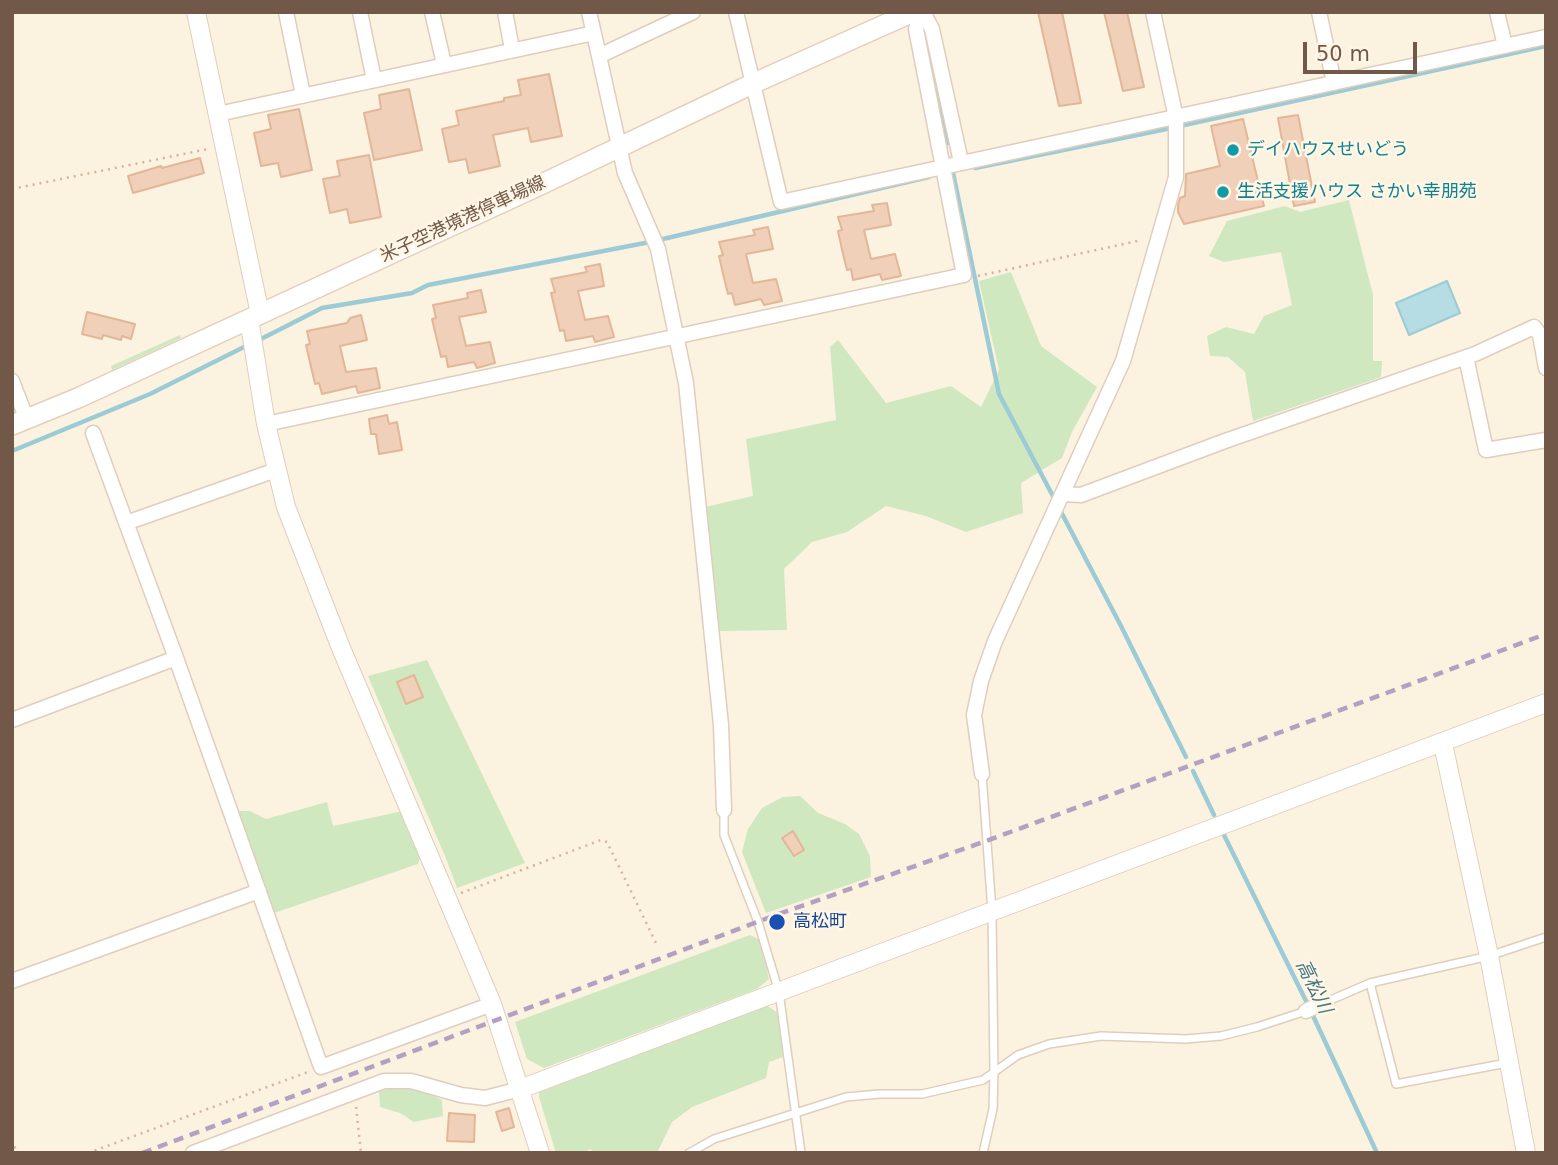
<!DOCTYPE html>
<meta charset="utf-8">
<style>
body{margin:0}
#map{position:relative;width:1558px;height:1165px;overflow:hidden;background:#fbf2e0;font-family:"DejaVu Sans",sans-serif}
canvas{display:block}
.frame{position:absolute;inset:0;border:14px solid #715848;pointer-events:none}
.scale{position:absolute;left:1303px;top:42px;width:114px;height:32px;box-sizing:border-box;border:4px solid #715848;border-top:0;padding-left:9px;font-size:21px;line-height:24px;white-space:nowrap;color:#715848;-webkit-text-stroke:5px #fff6e6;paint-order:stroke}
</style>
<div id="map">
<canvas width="1558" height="1165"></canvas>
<div class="frame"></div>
<div class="scale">50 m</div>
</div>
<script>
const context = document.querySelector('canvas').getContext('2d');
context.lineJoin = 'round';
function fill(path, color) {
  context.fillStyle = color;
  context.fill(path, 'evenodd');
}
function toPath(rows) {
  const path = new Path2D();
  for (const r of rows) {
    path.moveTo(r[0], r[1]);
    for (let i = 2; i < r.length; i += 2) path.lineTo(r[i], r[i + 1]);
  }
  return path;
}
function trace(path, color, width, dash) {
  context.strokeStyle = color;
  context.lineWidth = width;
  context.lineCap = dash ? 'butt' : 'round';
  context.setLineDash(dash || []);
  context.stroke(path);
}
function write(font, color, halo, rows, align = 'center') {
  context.font = font + ' "DejaVu Sans","Noto Sans JP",sans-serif';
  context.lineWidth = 5;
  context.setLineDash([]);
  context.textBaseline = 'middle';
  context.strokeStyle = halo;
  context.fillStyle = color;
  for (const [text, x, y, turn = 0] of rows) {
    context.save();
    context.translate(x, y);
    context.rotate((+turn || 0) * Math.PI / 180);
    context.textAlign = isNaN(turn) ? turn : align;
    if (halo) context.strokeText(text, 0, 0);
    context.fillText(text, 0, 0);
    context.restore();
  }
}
const green = toPath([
 [1349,200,1373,295,1373,361,1382,361,1381,377,1253,421,1245,372,1228,357,1210,356,1207,336,1226,327,1254,334,1264,316,1292,305,1281,252,1224,262,1209,256,1227,221,1285,206,1300,212],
 [1011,272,1041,346,1097,387,1072,432,1062,458,1021,483,1023,513,966,532,926,516,886,506,847,532,812,542,784,569,787,630,719,631,705,507,753,496,746,439,836,420,830,347,838,340,886,403,951,386,981,407,999,370,979,281],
 [180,335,181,338,112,370,111,366],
 [427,660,525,863,457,888,445,856,368,676],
 [800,796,818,813,845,824,859,834,870,856,871,877,766,913,742,852,748,829,762,808,783,797],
 [327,802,333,826,403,811,421,855,418,864,271,914,235,811,250,811,266,819],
 [750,935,760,940,769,979,757,989,544,1068,527,1059,515,1022],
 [766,1005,778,1013,783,1057,769,1062,766,1078,692,1107,672,1122,657,1153,593,1153,591,1149,581,1153,556,1153,539,1097,539,1092],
 [409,1085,442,1100,443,1116,414,1122,400,1113,380,1107,379,1091]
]);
const water = toPath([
 [1447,281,1460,313,1409,335,1396,303,1447,281]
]);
const stream = toPath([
 [925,37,948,143],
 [975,168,1157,131,1546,46],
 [953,173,999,394,1055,500],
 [259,340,322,308,412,293,428,285,650,242,929,177],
 [12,451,150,394,248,345],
 [1059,508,1121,626,1186,757],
 [1193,771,1214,815],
 [1223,833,1308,1005,1377,1153]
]);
const building = toPath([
 [1038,12,1062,12,1081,103,1059,106,1038,12],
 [1104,12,1127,12,1144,87,1123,91,1104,12],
 [549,74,562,136,531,142,528,128,493,135,500,166,469,173,466,159,449,162,442,129,459,125,456,111,504,101,504,98,521,95,518,80,549,74],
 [409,89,422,150,374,160,364,113,381,109,379,95,409,89],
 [299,109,312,170,281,177,278,163,261,166,254,133,271,129,268,115,299,109],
 [1298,115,1315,202,1294,206,1278,118,1298,115],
 [1243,119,1264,206,1184,224,1178,212,1178,205,1180,198,1185,196,1186,174,1220,166,1211,126,1243,119],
 [369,155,381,217,350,223,347,209,330,213,323,179,340,176,337,161,369,155],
 [200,158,204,173,133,193,128,176,161,166,162,168,200,158],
 [887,203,891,225,864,230,871,259,895,254,901,276,882,280,880,274,853,280,851,269,847,270,843,254,838,231,842,230,838,217,874,211,872,205,887,203],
 [768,227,773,249,746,254,753,283,776,279,782,301,764,305,761,299,735,305,732,293,728,294,724,278,719,256,723,255,719,242,755,235,753,230,768,227],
 [600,264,604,286,578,291,585,320,608,316,614,337,595,342,593,336,566,341,564,330,560,331,551,293,555,292,551,279,587,272,585,267,600,264],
 [481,290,486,312,459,317,466,346,490,342,495,363,477,368,474,362,448,367,446,356,441,357,432,319,436,318,433,305,468,298,467,293,481,290],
 [87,312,135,324,131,339,122,336,121,340,103,335,102,339,82,334,87,312],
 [361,315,367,340,340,346,346,372,376,368,380,388,358,393,356,386,322,394,319,383,315,384,306,345,310,344,307,331,347,323,350,318,361,315],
 [387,415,389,424,397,422,402,450,379,454,376,434,371,434,369,419,387,415],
 [414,675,423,697,406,704,397,682,414,675],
 [793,831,804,850,794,856,782,838,793,831],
 [509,1108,514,1127,502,1131,496,1112,509,1108],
 [449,1113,475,1115,474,1142,447,1141,449,1113]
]);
const path = toPath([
 [12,189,208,149],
 [978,276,1142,240],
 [461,893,601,840,607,842,656,943],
 [356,1107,361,1153],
 [12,1140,17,1153],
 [88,1153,308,1072]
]);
const service = toPath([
 [982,774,992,911,994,1073,993,1109,983,1153],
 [724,810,724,835,758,922,779,992,801,1153],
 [1370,983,1396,1084,1507,1063],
 [1312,1008,1370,983,1489,956,1546,937],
 [689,1153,714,1139,846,1097,879,1094,922,1094,983,1080,1018,1055,1049,1044,1101,1036,1186,1039,1221,1036,1257,1027,1306,1011]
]);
const minor = toPath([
 [286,12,303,95],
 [360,12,374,80],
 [432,12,444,64],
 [505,12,512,49],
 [589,12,599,56,693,12],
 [736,12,781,202,1546,37],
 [923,12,932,29,961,162],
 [1319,12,1334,83],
 [1497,12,1505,46],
 [599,56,625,173,658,249,686,383,721,725,724,810],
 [218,114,594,33],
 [1466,357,1486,450,1546,440],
 [12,381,27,420],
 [266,424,964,275,916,29,920,12],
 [93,433,176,658,321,1067,492,1004],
 [1063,494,1081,495,1225,441,1475,354,1534,327,1540,335,1546,368],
 [126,523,276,470],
 [12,720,176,658],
 [982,774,974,715,981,681,995,641,1123,361,1176,177,1176,118,1153,12],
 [12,981,259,891],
 [1306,1011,1312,1008],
 [193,1153,384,1081,411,1081,461,1095,485,1098,520,1089]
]);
const tertiary = toPath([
 [196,12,260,314],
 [249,319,266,424,286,507,341,648,492,1004,540,1153],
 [1443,744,1489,956,1526,1153],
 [520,1089,1546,703]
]);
const secondary = toPath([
 [12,425,78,398,540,185,752,84,913,12]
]);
const rail = toPath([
 [142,1153,776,915,986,841,1546,634]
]);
const markers = [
 [1233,150,7,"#0f9aa8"],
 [1223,192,7,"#0f9aa8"],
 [777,922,9,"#1a4fb4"]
];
const cultureNames = [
 ["デイハウスせいどう",1247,150],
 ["生活支援ハウス さかい幸朋苑",1237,192]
];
const streetNames = [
 ["米子空港境港停車場線",463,220,-25]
];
const transitNames = [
 ["高松町",793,922]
];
const waterNames = [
 ["高松川",1313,987,64]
];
fill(green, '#cfe8c0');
fill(water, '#b6dce4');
trace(water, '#9ccbd5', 2);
trace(stream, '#9ccbd5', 4.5);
fill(building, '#f0d0b9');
trace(building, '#e2b799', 2);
trace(service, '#dfcebd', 10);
trace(minor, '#dfcebd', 17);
trace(tertiary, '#dfcebd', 20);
trace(secondary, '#e4cfbb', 22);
trace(path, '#d4b49c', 2.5, [2, 5]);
trace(service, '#fff', 7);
trace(minor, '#fff', 14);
trace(tertiary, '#fff', 18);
trace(secondary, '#fff', 19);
trace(rail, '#b4a0c3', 4.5, [10, 7]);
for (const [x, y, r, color] of markers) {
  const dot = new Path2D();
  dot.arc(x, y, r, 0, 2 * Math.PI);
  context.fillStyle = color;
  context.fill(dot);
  trace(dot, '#fff6e6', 2.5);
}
write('18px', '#0d838f', '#fff6e6', cultureNames, 'left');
write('18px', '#715848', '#fff6e6', streetNames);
write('18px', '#164399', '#fff6e6', transitNames, 'left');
write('italic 19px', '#437885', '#fff6e6', waterNames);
</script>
